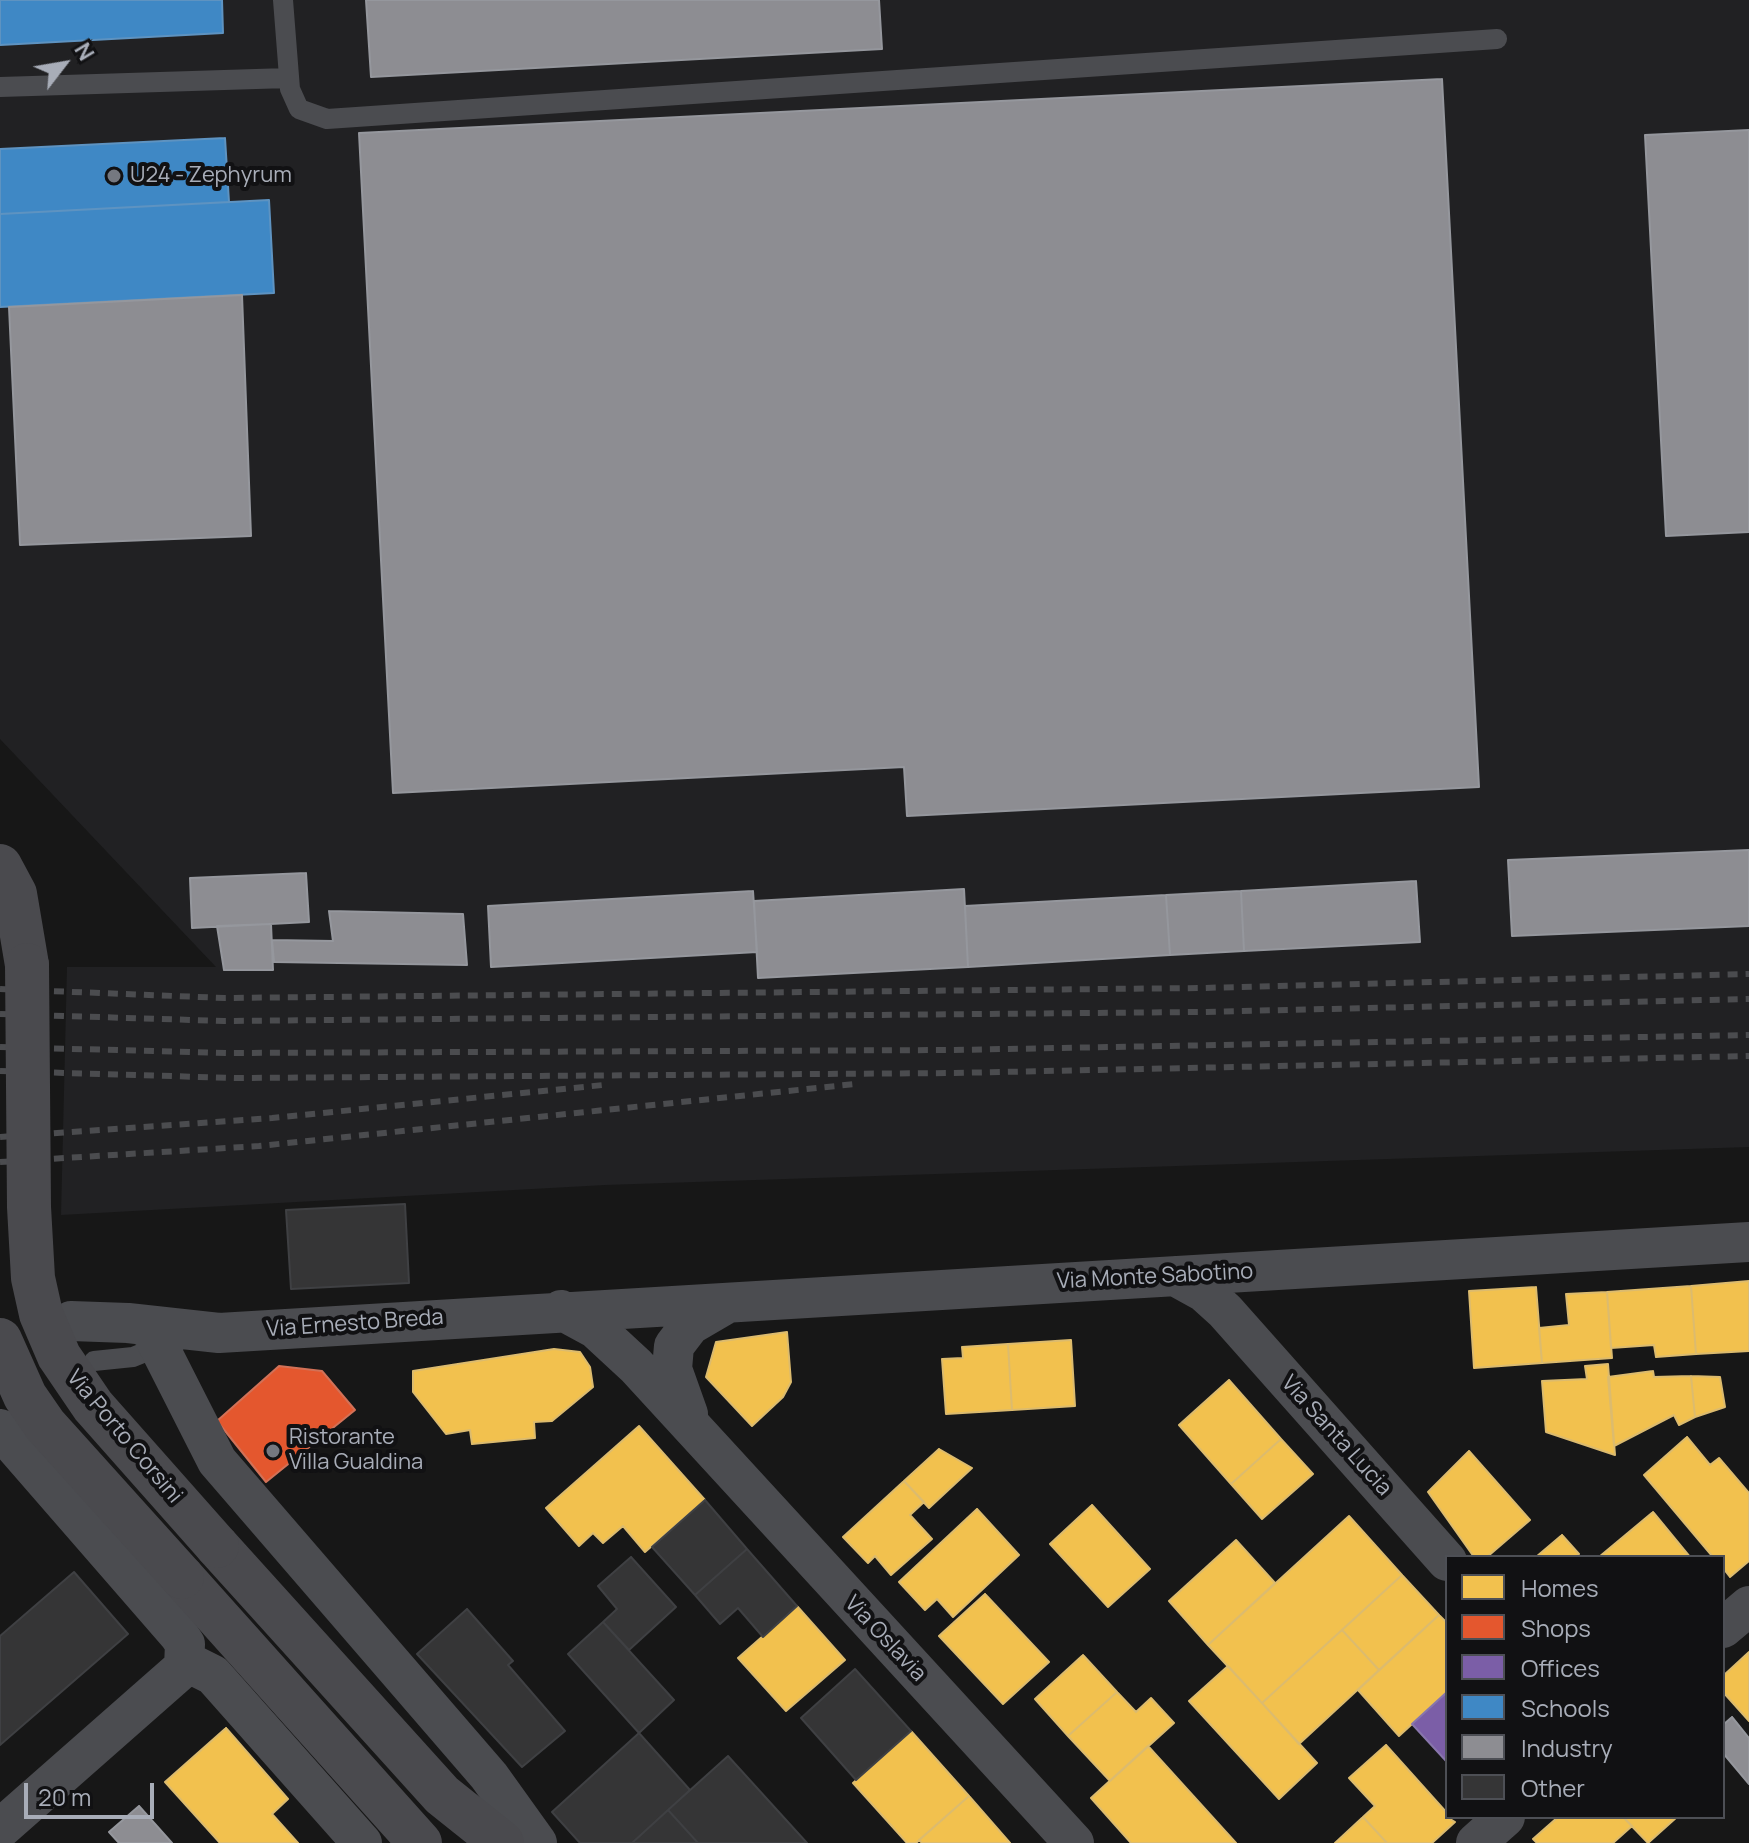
<!DOCTYPE html>
<style>
body{margin:0}
#map{position:relative;width:1749px;height:1843px;overflow:hidden;background:#171717;font-family:Manrope,sans-serif}
canvas{display:block}
.legend{position:absolute;left:1445px;top:1555px;width:280px;height:264px;box-sizing:border-box;background:#111113;border:2px solid #4d4f55;margin:0;padding:10px 14px;list-style:none;font-size:24px;color:#a8adb8}
.legend li{display:flex;align-items:center;gap:16px;height:40px}
.legend b{width:40px;border:2px solid #4d4f55}
.north{position:absolute;left:24px;top:24px;width:80px;height:80px;-webkit-text-stroke:6px #111113;paint-order:stroke;rotate:59deg;font-size:22px;font-weight:700;line-height:32px;text-align:center;color:#a8adb8}
.north::after{content:'';display:block;margin:auto;width:28px;height:36px;background:#a8adb8;clip-path:polygon(50% 0,100% 100%,50% 72%,0 100%)}
.scale{position:absolute;left:24px;top:1783px;width:130px;height:36px;box-sizing:border-box;border:4px solid #a8adb8;border-top:0;padding-left:10px;font-size:24px;line-height:28px;white-space:nowrap;color:#a8adb8;-webkit-text-stroke:6px #111113;paint-order:stroke}
</style>
<div id="map">
<canvas width="1749" height="1843"></canvas>
<ul class="legend">
<li><b style="height:22px;background:#f2c14e"></b>Homes</li>
<li><b style="height:22px;background:#e4572e"></b>Shops</li>
<li><b style="height:22px;background:#7b5ea7"></b>Offices</li>
<li><b style="height:22px;background:#3f88c5"></b>Schools</li>
<li><b style="height:22px;background:#8d8d92"></b>Industry</li>
<li><b style="height:22px;background:#353536"></b>Other</li>
</ul>
<div class="north">N</div>
<div class="scale">20 m</div>
</div>
<script>
const context = document.querySelector('canvas').getContext('2d');
context.lineJoin = 'round';
function fill(path, color) {
  context.fillStyle = color;
  context.fill(path, 'evenodd');
}
function toPath(rows) {
  const path = new Path2D();
  for (const r of rows) {
    path.moveTo(r[0], r[1]);
    for (let i = 2; i < r.length; i += 2) path.lineTo(r[i], r[i + 1]);
  }
  return path;
}
function trace(path, color, width, dash) {
  context.strokeStyle = color;
  context.lineWidth = width;
  context.lineCap = dash ? 'butt' : 'round';
  context.setLineDash(dash || []);
  context.stroke(path);
}
function write(font, color, halo, rows, align = 'center') {
  context.font = font + ' Manrope,sans-serif';
  context.lineWidth = 8;
  context.setLineDash([]);
  context.textBaseline = 'middle';
  context.strokeStyle = halo;
  context.fillStyle = color;
  for (const [text, x, y, turn = 0] of rows) {
    context.save();
    context.translate(x, y);
    context.rotate((+turn || 0) * Math.PI / 180);
    context.textAlign = isNaN(turn) ? turn : align;
    if (halo) context.strokeText(text, 0, 0);
    context.fillText(text, 0, 0);
    context.restore();
  }
}
const built = toPath([
 [0,0,1749,0,1749,1147,605,1185,61,1215,67,967,216,967,0,739]
]);
const homes = toPath([
 [1749,1281,1749,1351,1696,1354,1691,1286,1749,1281],
 [1691,1286,1696,1354,1656,1357,1654,1345,1611,1348,1607,1292,1691,1286],
 [1536,1287,1542,1363,1474,1368,1469,1291,1536,1287],
 [1607,1292,1612,1358,1542,1363,1539,1328,1569,1325,1566,1294,1607,1292],
 [787,1332,791,1382,783,1397,752,1426,706,1377,716,1342,787,1332],
 [1071,1340,1075,1406,1012,1410,1008,1344,1071,1340],
 [1008,1344,1012,1410,946,1414,942,1359,963,1358,962,1347,1008,1344],
 [554,1349,580,1352,590,1367,593,1387,552,1421,534,1422,535,1438,472,1444,470,1430,446,1434,413,1392,413,1371,554,1349],
 [1608,1364,1615,1455,1546,1432,1542,1381,1587,1379,1585,1366,1608,1364],
 [1653,1371,1654,1377,1691,1376,1695,1417,1679,1425,1674,1415,1614,1446,1608,1377,1653,1371],
 [1691,1376,1720,1377,1725,1407,1695,1417,1691,1376],
 [1229,1380,1281,1439,1231,1484,1179,1425,1229,1380],
 [639,1426,705,1500,645,1552,623,1526,603,1543,593,1533,579,1546,546,1508,639,1426],
 [1687,1437,1710,1465,1719,1458,1749,1493,1749,1561,1730,1577,1723,1568,1723,1557,1713,1557,1644,1475,1687,1437],
 [1281,1439,1313,1474,1262,1519,1231,1484,1281,1439],
 [939,1449,972,1468,929,1508,904,1481,939,1449],
 [1469,1451,1530,1520,1487,1557,1474,1557,1428,1492,1469,1451],
 [904,1481,924,1502,910,1515,932,1539,891,1575,875,1556,868,1563,843,1537,904,1481],
 [1092,1505,1150,1569,1108,1607,1050,1544,1092,1505],
 [977,1509,1019,1555,953,1617,937,1599,925,1610,899,1582,977,1509],
 [1653,1512,1690,1557,1599,1557,1653,1512],
 [1349,1516,1402,1575,1262,1703,1208,1645,1349,1516],
 [1562,1535,1579,1554,1576,1557,1536,1557,1562,1535],
 [1236,1540,1275,1583,1208,1645,1169,1601,1236,1540],
 [1402,1575,1439,1615,1379,1670,1342,1630,1402,1575],
 [985,1594,1049,1662,1003,1704,939,1636,985,1594],
 [797,1606,845,1660,786,1711,738,1658,797,1606],
 [1439,1615,1447,1623,1447,1692,1399,1736,1358,1690,1439,1615],
 [1342,1630,1379,1670,1299,1744,1262,1703,1342,1630],
 [1749,1652,1749,1721,1723,1692,1723,1676,1749,1652],
 [1083,1655,1117,1692,1068,1736,1035,1699,1083,1655],
 [1228,1666,1317,1763,1279,1799,1189,1701,1228,1666],
 [1117,1692,1136,1712,1151,1698,1174,1723,1110,1781,1068,1736,1117,1692],
 [226,1728,288,1799,272,1814,298,1843,220,1843,165,1782,226,1728],
 [911,1731,969,1796,916,1843,907,1843,853,1783,911,1731],
 [1386,1745,1447,1813,1447,1817,1455,1822,1432,1843,1387,1843,1363,1817,1375,1806,1349,1778,1386,1745],
 [1148,1746,1236,1843,1131,1843,1091,1798,1148,1746],
 [969,1796,1010,1843,922,1843,919,1840,969,1796],
 [1363,1817,1387,1843,1335,1843,1363,1817],
 [1558,1817,1623,1817,1632,1826,1613,1843,1537,1843,1533,1839,1558,1817],
 [1623,1817,1677,1817,1648,1843,1623,1817]
]);
const shops = toPath([
 [279,1366,322,1371,355,1410,266,1482,217,1421,279,1366]
]);
const offices = toPath([
 [1447,1692,1447,1762,1412,1724,1447,1692]
]);
const schools = toPath([
 [0,0,222,0,223,33,0,45,0,0],
 [225,138,229,202,0,214,0,149,225,138],
 [269,200,274,293,0,307,0,214,269,200]
]);
const industry = toPath([
 [366,0,879,0,882,49,371,77,366,0],
 [1442,79,1479,787,907,816,904,767,393,793,359,133,1442,79],
 [1749,130,1749,532,1666,536,1645,135,1749,130],
 [242,295,251,536,20,545,9,307,242,295],
 [1749,850,1749,926,1512,936,1508,860,1749,850],
 [306,873,309,922,192,928,190,878,306,873],
 [1416,881,1420,942,1244,951,1241,891,1416,881],
 [964,889,968,967,758,978,754,901,964,889],
 [753,891,757,952,491,967,488,906,753,891],
 [1241,891,1244,951,1170,955,1166,895,1241,891],
 [1166,895,1170,955,968,967,965,906,1166,895],
 [329,911,463,914,467,965,274,962,272,940,333,941,329,911],
 [271,924,273,970,224,970,217,926,271,924],
 [1732,1717,1749,1738,1749,1784,1723,1753,1723,1725,1732,1717],
 [139,1806,172,1843,119,1843,109,1832,139,1806]
]);
const building = toPath([
 [405,1204,409,1283,291,1289,286,1210,405,1204],
 [705,1500,747,1549,695,1595,652,1547,705,1500],
 [747,1549,797,1606,763,1637,738,1608,720,1624,695,1595,747,1549],
 [631,1557,676,1607,629,1650,603,1622,617,1609,598,1586,631,1557],
 [74,1572,128,1634,0,1745,0,1636,74,1572],
 [467,1609,513,1661,508,1665,565,1731,522,1767,417,1654,467,1609],
 [603,1622,674,1700,639,1733,568,1654,603,1622],
 [855,1669,911,1731,856,1780,801,1718,855,1669],
 [639,1733,690,1790,632,1843,580,1843,552,1812,639,1733],
 [728,1756,807,1843,698,1843,668,1810,728,1756],
 [668,1810,698,1843,632,1843,668,1810]
]);
const lane = toPath([
 [283,0,290,89,299,109,327,119,1497,39],
 [0,87,288,78],
 [94,1361,133,1357,160,1346]
]);
const street = toPath([
 [1175,1276,1204,1292,1225,1311,1447,1561],
 [561,1310,596,1329,636,1366,1074,1843],
 [71,1321,128,1323,219,1333,1749,1242],
 [149,1327,217,1461,489,1776,537,1843],
 [688,1414,672,1369,674,1346,690,1325,726,1304],
 [0,1429,179,1635,185,1644,184,1667],
 [1723,1628,1749,1606],
 [184,1667,195,1666,213,1675,362,1843],
 [0,1829,184,1667],
 [1476,1843,1505,1817]
]);
const secondary = toPath([
 [0,866,15,894,27,965],
 [217,1546,442,1795,502,1843],
 [182,1577,420,1843]
]);
const rail = toPath([
 [0,989,225,998,1201,988,1749,974],
 [0,1014,224,1021,1201,1012,1749,999],
 [0,1047,229,1053,953,1050,1749,1035],
 [0,1071,235,1078,954,1073,1749,1056],
 [0,1137,272,1118,603,1085],
 [0,1162,259,1146,855,1084]
]);
const secondaryBridge = toPath([
 [27,965,29,1207,33,1278,41,1314,59,1356,93,1406,217,1546],
 [0,1340,25,1396,45,1425,182,1577]
]);
const markers = [
 [114,176,8,"#757880"],
 [273,1451,8,"#757880"]
];
const poiNames = [
 ["U24 - Zephyrum",130,176],
 ["Ristorante",289,1438],
 ["Villa Gualdina",289,1463]
];
const streetNames = [
 ["Via Monte Sabotino",1155,1277,-3],
 ["Via Ernesto Breda",355,1324,-4],
 ["Via Santa Lucia",1336,1436,48],
 ["Via Porto Corsini",124,1437,50],
 ["Via Oslavia",885,1639,47]
];
fill(built, '#212123');
fill(homes, '#f2c14e');
trace(homes, '#dcbb6e', 2);
fill(shops, '#e4572e');
trace(shops, '#d27157', 2);
fill(offices, '#7b5ea7');
trace(offices, '#8876ac', 2);
fill(schools, '#3f88c5');
trace(schools, '#5e93c1', 2);
fill(industry, '#8d8d92');
trace(industry, '#95979d', 2);
fill(building, '#353536');
trace(building, '#3f4043', 2);
trace(lane, '#4b4c50', 20);
trace(street, '#4b4c50', 40);
trace(secondary, '#4a4a4e', 44);
trace(rail, '#4b4c4f', 6, [10, 8]);
trace(secondaryBridge, '#4a4a4e', 44);
for (const [x, y, r, color] of markers) {
  const dot = new Path2D();
  dot.arc(x, y, r, 0, 2 * Math.PI);
  context.fillStyle = color;
  context.fill(dot);
  trace(dot, '#111113', 3);
}
write('22px', '#a8adb8', '#111113', poiNames, 'left');
write('22px', '#a8adb8', '#111113', streetNames);
</script>
